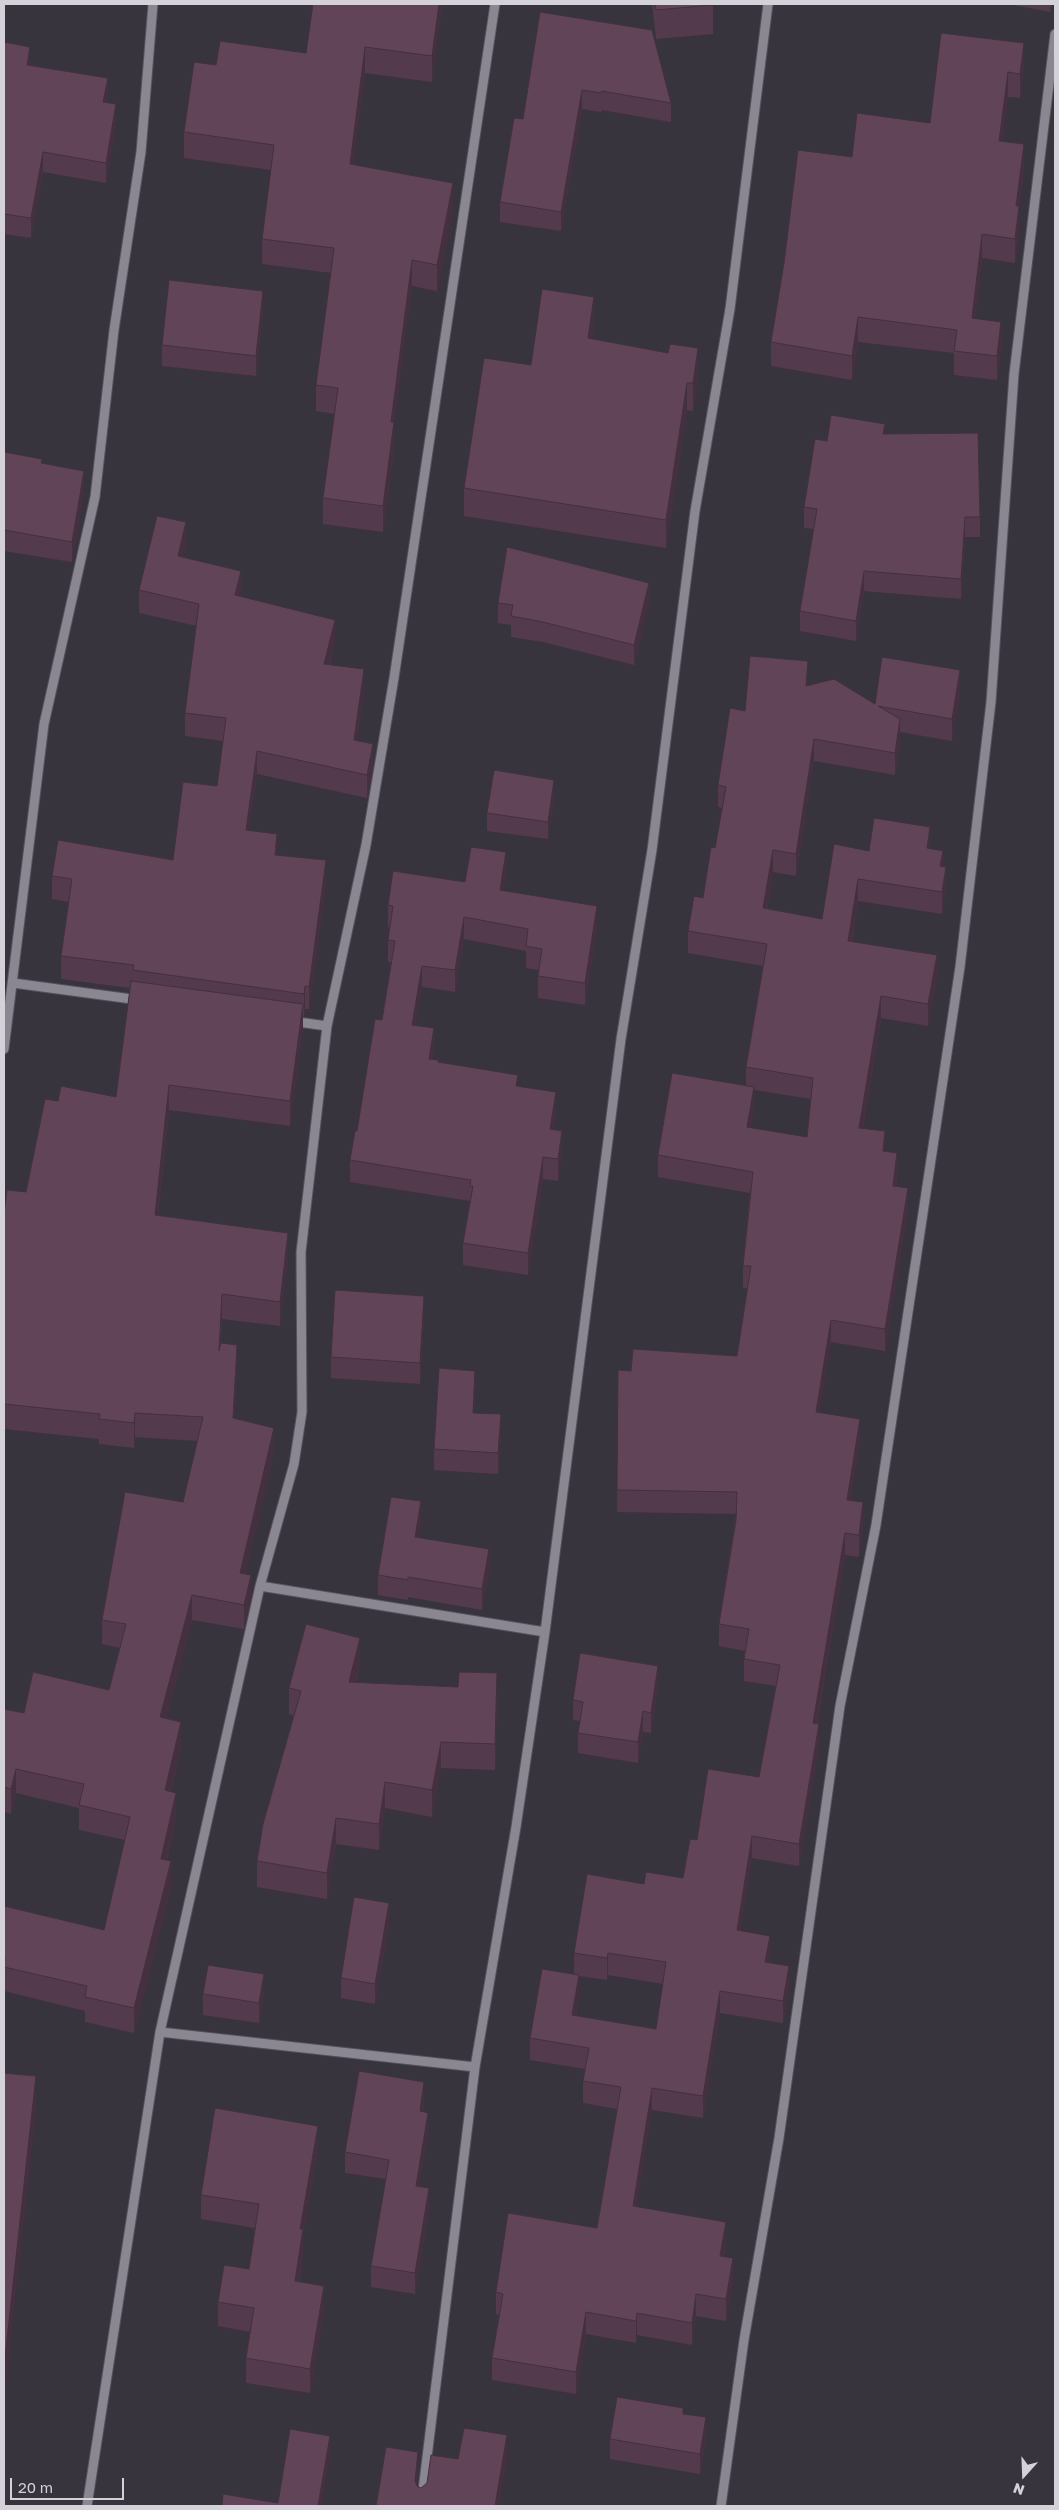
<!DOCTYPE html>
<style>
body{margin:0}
#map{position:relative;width:1059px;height:2510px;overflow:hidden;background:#38343e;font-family:"Golos Text",sans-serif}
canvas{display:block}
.frame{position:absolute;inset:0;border:5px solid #d4d1d8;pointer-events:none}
.north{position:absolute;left:999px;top:2450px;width:50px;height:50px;-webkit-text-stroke:4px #38343e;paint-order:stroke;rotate:200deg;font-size:14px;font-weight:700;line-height:20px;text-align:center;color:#d4d1d8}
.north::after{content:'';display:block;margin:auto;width:18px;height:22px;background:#d4d1d8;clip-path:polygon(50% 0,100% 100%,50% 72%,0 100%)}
.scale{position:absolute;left:10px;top:2478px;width:114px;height:22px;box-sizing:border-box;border:2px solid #d4d1d8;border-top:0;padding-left:6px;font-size:15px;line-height:18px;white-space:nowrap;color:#d4d1d8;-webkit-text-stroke:4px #38343e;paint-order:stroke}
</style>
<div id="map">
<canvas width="1059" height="2510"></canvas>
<div class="frame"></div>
<div class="north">N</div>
<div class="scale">20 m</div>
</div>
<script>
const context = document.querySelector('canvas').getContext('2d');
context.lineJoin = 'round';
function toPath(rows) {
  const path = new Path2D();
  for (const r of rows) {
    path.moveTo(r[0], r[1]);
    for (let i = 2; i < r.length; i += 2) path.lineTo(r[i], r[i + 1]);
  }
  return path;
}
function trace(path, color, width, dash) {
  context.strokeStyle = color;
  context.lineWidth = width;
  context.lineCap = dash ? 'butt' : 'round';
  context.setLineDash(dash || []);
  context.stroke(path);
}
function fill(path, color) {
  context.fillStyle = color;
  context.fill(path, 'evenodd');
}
const minor = toPath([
 [13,983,139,1000],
 [291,1021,327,1026],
 [4,1049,44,724,95,497,114,330,141,152,153,4],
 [260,1586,545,1632],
 [160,2032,475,2067],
 [87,2506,160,2032,260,1586,294,1464,302,1412,301,1252,327,1026,366,845,394,678,495,4],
 [421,2506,475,2067,516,1827,545,1632,621,1039,652,850,695,511,730,309,768,4],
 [721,2506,744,2340,779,2138,840,1706,876,1525,960,967,991,702,1014,374,1055,34]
]);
const wall = toPath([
 [442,4,432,82,365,73,353,164,453,209,437,291,412,286,394,422,394,448,383,532,323,524,323,498,335,414,316,411,316,385,331,273,262,264,262,239,271,170,184,158,184,132,216,65,306,53],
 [652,4,713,4,713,34,656,39],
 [1008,4,1051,4,1050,12],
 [540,12,671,103,671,122,602,110,601,112,582,109,561,231,500,222,500,202,523,119],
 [941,33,1024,67,1020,98,1008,97,1002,141,1024,168,1019,206,1019,230,1015,263,982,258,975,318,1001,346,997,380,954,375,954,353,858,342,852,380,771,366,771,342,852,157,930,123],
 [4,42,30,65,108,99,107,102,116,124,106,183,43,172,31,238,4,234],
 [263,311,256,376,162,366,162,345],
 [594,325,592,339,698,376,693,411,687,410,666,548,464,516,464,488,531,365],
 [885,434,980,517,980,537,965,537,961,599,864,591,856,641,800,631,800,611,814,529,804,528,804,507,827,441],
 [4,452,42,463,84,492,72,562,4,551],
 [186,545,183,558,241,594,240,597,335,643,330,665,364,692,357,741,373,767,367,798,257,774,249,830,277,855,326,883,309,1009,305,1009,304,1017,303,1016,303,1029,290,1126,169,1110,158,1216,288,1257,280,1326,222,1319,221,1344,237,1370,234,1419,274,1453,245,1574,251,1599,244,1629,192,1620,166,1719,181,1747,171,1791,176,1817,167,1860,171,1886,134,2033,85,2022,85,2011,4,1991,4,1906,104,1930,125,1840,79,1830,79,1808,16,1793,11,1814,4,1812,4,1709,24,1713,109,1690,120,1648,102,1644,102,1620,183,1502,198,1441,135,1437,134,1448,99,1444,99,1439,4,1429,4,1214,26,1192,58,1101,116,1097,130,988,61,979,61,956,69,902,52,899,52,876,173,860,217,786,223,741,185,736,185,713,197,626,139,613,139,590],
 [498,603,649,604,634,665,543,642,511,637,511,625,498,623],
 [808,685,875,704,960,692,952,741,900,732,900,741,895,775,814,761,796,876,773,872,767,908,822,919,869,851,930,849,943,867,946,889,942,914,858,901,852,942,937,977,928,1026,881,1018,863,1128,885,1152,897,1175,896,1186,908,1210,885,1351,831,1342,819,1412,860,1441,850,1501,863,1524,859,1557,845,1555,817,1724,819,1746,799,1866,752,1858,740,1931,770,1958,769,1963,789,1988,783,2023,720,2013,703,2118,652,2110,636,2206,726,2244,724,2257,733,2280,726,2321,696,2316,692,2345,637,2335,636,2343,586,2334,576,2394,492,2380,492,2358,499,2315,496,2314,496,2292,597,2228,617,2109,583,2103,583,2081,585,2069,530,2060,530,2038,574,1974,574,1953,644,1884,683,1878,697,1840,759,1777,776,1686,744,1681,744,1659,745,1651,719,1646,719,1624,736,1514,617,1512,618,1370,631,1371,737,1356,747,1288,743,1288,743,1266,750,1193,658,1177,658,1155,746,1086,746,1067,763,966,688,953,688,931,703,898,715,848,722,808,718,807,718,785,745,711],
 [754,1090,811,1099,807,1137,750,1128,754,1109],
 [608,1975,663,1984,656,2029,576,2016,579,1997,579,1976,607,1980],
 [554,798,548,839,487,831,487,813],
 [506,874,503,890,597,927,585,1005,538,998,538,976,539,970,526,968,526,951,464,939,455,992,422,987,415,1025,434,1050,432,1059,438,1062,518,1086,556,1114,553,1129,562,1152,558,1181,543,1179,528,1275,463,1265,463,1243,470,1201,350,1182,350,1160,382,1020,391,962,388,962,388,940,390,927,388,927,388,905,465,882],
 [424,1316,420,1384,331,1378,331,1357],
 [475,1391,474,1413,501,1434,498,1474,434,1470,434,1449],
 [421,1522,418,1538,489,1570,482,1610,408,1597,408,1600,378,1595,378,1575],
 [360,1664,356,1683,497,1699,495,1770,441,1768,432,1817,385,1808,379,1850,336,1844,327,1899,257,1887,257,1861,294,1716,289,1714,289,1688],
 [658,1686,651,1733,643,1732,638,1763,578,1753,578,1733,580,1721,573,1720,573,1700],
 [389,1923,375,2004,341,1998,341,1978],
 [203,1994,264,1994,259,2023,203,2015],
 [424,2102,423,2112,428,2133,419,2186,429,2209,415,2294,371,2287,371,2266,386,2179,345,2173,345,2152],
 [318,2150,303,2234,303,2254,299,2282,324,2311,310,2393,246,2383,246,2358,250,2332,218,2326,218,2302,249,2269,255,2228,201,2219,201,2195],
 [683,2414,706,2438,700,2474,610,2459,610,2439]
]);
const shadedWall = toPath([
 [439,4,442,4,432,82,432,56],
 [1024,43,1024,67,1020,98,1020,74],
 [30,47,30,67,27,65],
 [365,47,365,73,350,190,350,164],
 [1008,72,1008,97,999,165,999,141],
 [108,78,108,99,103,122,103,102],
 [582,90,582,109,561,231,561,212],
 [116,104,116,124,106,183,106,163],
 [1024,144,1024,168,1019,206,1019,230,1015,263,1016,206],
 [43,152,43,172,31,238,31,218],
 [453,183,453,209,437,291,437,265],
 [982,234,982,258,972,342,972,318],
 [412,260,412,286,391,448,391,422],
 [263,291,263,311,256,376,256,356],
 [594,297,594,325,588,366,588,338],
 [858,317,858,342,852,380,852,356],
 [1001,322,1001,346,997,380,997,356],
 [698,348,698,376,693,411,693,383],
 [687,383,687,410,666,548,666,520],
 [394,422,394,448,383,532,383,506],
 [84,471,84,492,72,562,72,542],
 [965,517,965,537,961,599,961,579],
 [186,522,186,545,178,579,178,556],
 [241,571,241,594,235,618,235,595],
 [864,571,864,591,856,641,856,621],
 [649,583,649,604,634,665,634,645],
 [335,620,335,643,324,687,324,664],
 [808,661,808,683,806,708,806,686],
 [364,669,364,692,354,763,354,740],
 [960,670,960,692,952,741,952,719],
 [900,719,900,741,895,775,895,753],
 [814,739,814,761,796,876,796,854],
 [373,744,373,767,367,798,367,775],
 [257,751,257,774,246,852,246,830],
 [554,780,554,798,548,839,548,822],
 [930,827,930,849,927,848],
 [277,834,277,857,275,855],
 [773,850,773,872,763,930,763,908],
 [943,851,943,873,940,866],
 [506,852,506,874,500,912,500,890],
 [326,860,326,883,309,1009,309,987],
 [946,867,946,889,942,914,942,892],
 [858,879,858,901,848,963,848,941],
 [597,906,597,927,585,1005,585,983],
 [464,917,464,939,455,992,455,970],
 [937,955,937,977,928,1026,928,1004],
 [422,966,422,987,412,1047,412,1025],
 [305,986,305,1009,304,1017,304,994],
 [881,996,881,1018,859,1150,859,1128],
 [303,1004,303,1029,290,1126,290,1101],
 [434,1028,434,1050,429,1080,429,1059],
 [169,1085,169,1110,155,1240,155,1215],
 [754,1087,754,1109,747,1149,747,1127],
 [556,1092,556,1114,550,1151,550,1129],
 [562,1131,562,1152,558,1181,558,1159],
 [885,1131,885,1153,883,1151],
 [897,1153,897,1175,893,1208,893,1186],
 [543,1157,543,1179,528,1275,528,1253],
 [908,1188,908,1210,885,1351,885,1329],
 [288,1233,288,1257,280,1326,280,1302],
 [222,1294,222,1319,219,1375,219,1351],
 [424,1296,424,1316,420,1384,420,1363],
 [831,1320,831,1342,816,1434,816,1412],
 [237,1345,237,1370,233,1443,233,1418],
 [475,1371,475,1391,473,1433,473,1413],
 [135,1413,135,1437,134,1448,134,1423],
 [501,1414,501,1434,498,1474,498,1453],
 [860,1419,860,1441,847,1522,847,1500],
 [274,1428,274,1453,240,1597,240,1573],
 [421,1501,421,1522,415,1558,415,1537],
 [863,1502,863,1524,859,1557,859,1535],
 [845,1533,845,1555,813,1745,813,1723],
 [489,1549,489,1570,482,1610,482,1589],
 [251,1575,251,1599,244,1629,244,1605],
 [192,1595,192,1620,160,1742,160,1717],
 [360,1638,360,1664,349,1709,349,1682],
 [658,1666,658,1686,651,1733,651,1713],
 [497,1673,497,1699,495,1770,495,1744],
 [643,1711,643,1732,638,1763,638,1742],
 [181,1722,181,1747,165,1815,165,1790],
 [819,1724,819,1746,799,1866,799,1844],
 [441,1742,441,1768,432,1817,432,1790],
 [16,1769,16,1793,11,1814,11,1789],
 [385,1782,385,1808,379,1850,379,1824],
 [176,1793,176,1817,161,1884,161,1859],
 [336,1818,336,1844,327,1899,327,1873],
 [752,1836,752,1858,737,1952,737,1930],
 [171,1861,171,1886,134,2033,134,2008],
 [389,1903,389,1923,375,2004,375,1984],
 [770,1936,770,1958,765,1984,765,1962],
 [608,1953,608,1975,607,1980,607,1958],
 [789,1966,789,1988,783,2023,783,2001],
 [264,1974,264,1994,259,2023,259,2003],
 [579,1975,579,1997,572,2037,572,2015],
 [720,1991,720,2013,703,2118,703,2096],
 [36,2076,36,2113,4,2403,4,2366],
 [424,2082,424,2102,420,2132,420,2111],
 [652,2088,652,2110,633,2228,633,2206],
 [428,2113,428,2133,416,2206,416,2186],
 [318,2126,318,2150,303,2234,303,2254,295,2305,295,2281,300,2229],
 [429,2188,429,2209,415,2294,415,2273],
 [726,2222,726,2244,720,2278,720,2256],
 [733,2258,733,2280,726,2321,726,2299],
 [324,2286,324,2311,310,2393,310,2369],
 [696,2294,696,2316,692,2345,692,2323],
 [586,2312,586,2334,576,2394,576,2372],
 [637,2313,637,2335,636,2343,636,2321],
 [706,2417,706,2438,700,2474,700,2454],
 [507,2435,507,2460,499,2506,495,2506],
 [330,2436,330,2456,322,2506,318,2506],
 [418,2452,418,2477,415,2506,415,2481]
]);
const building = toPath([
 [313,4,439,4,432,56,365,47,350,164,453,183,437,265,412,260,391,422,394,422,383,506,323,498,338,388,316,385,334,248,262,239,274,145,184,132,194,62,216,65,220,41,306,53,313,4],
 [655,4,713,4,713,5,656,10,655,4],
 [540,12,652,30,671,103,602,91,601,93,582,90,561,212,500,202,514,118,523,119,540,12],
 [941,33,1024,43,1020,74,1008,72,999,141,1024,144,1016,206,1019,206,1015,239,982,234,972,318,1001,322,997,356,954,351,957,330,858,317,852,356,771,342,784,263,798,150,852,157,857,113,930,123,941,33],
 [4,42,30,47,27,65,108,78,103,102,116,104,106,163,43,152,31,218,4,214,4,42],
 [169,280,263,291,256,356,162,345,169,280],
 [542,289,594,297,588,338,668,353,670,344,698,348,693,383,687,383,666,520,464,488,484,358,531,365,542,289],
 [831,415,885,424,883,434,978,433,980,517,965,517,961,579,864,571,856,621,800,611,817,509,804,507,815,439,827,441,831,415],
 [4,452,42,459,41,463,84,471,72,542,4,530,4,452],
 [157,516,186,522,178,556,241,571,235,595,335,620,324,664,364,669,354,740,373,744,367,775,257,751,246,830,277,834,275,855,326,860,309,987,305,986,304,994,133,970,134,965,61,956,72,879,52,876,58,840,173,860,183,782,217,786,226,718,185,713,199,604,139,590,157,516],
 [507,547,649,583,634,645,543,622,511,616,513,605,498,603,507,547],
 [750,656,808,661,806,686,834,679,875,704,882,657,960,670,952,719,878,706,900,719,895,753,814,739,796,854,773,850,763,908,822,919,834,844,869,851,874,818,930,827,927,848,943,851,940,866,946,867,942,892,858,879,848,941,937,955,928,1004,881,996,859,1128,885,1131,883,1151,897,1153,893,1186,908,1188,885,1329,831,1320,816,1412,860,1419,847,1500,863,1502,859,1535,845,1533,813,1723,819,1724,799,1844,752,1836,737,1930,770,1936,765,1962,789,1966,783,2001,720,1991,703,2096,652,2088,633,2206,726,2222,720,2256,733,2258,726,2299,696,2294,692,2323,637,2313,636,2321,586,2312,576,2372,492,2358,503,2294,496,2292,508,2213,597,2228,621,2087,583,2081,589,2048,530,2038,542,1969,579,1975,572,2015,656,2029,666,1962,608,1953,607,1958,574,1953,587,1874,644,1884,646,1872,683,1878,690,1839,697,1840,708,1769,759,1777,780,1665,744,1659,749,1629,719,1624,736,1520,737,1492,617,1490,618,1370,631,1371,633,1349,737,1356,751,1266,743,1266,753,1172,658,1155,672,1073,754,1087,747,1127,807,1137,813,1078,746,1067,767,944,688,931,694,896,703,898,711,847,715,848,726,787,718,785,730,708,745,711,750,656],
 [494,770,554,780,548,822,487,813,494,770],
 [471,847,506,852,500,890,597,906,585,983,538,976,542,949,526,946,528,929,464,917,455,970,422,966,412,1025,434,1028,429,1059,438,1060,438,1062,518,1075,516,1086,556,1092,550,1129,562,1131,558,1159,543,1157,528,1253,463,1243,473,1186,470,1186,471,1180,350,1160,355,1131,357,1131,375,1019,382,1020,395,941,388,940,393,906,388,905,393,871,465,882,471,847],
 [131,981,303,1004,290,1101,169,1085,155,1215,288,1233,280,1302,222,1294,219,1351,221,1343,237,1345,233,1418,274,1428,240,1573,251,1575,244,1605,192,1595,160,1717,181,1722,165,1790,176,1793,161,1859,171,1861,134,2008,85,1997,87,1986,4,1967,5,1957,4,1956,4,1906,104,1930,130,1817,79,1805,84,1784,16,1769,11,1789,4,1787,4,1709,24,1713,33,1672,109,1690,126,1624,102,1620,125,1492,183,1502,203,1417,135,1413,134,1423,99,1419,100,1414,4,1404,4,1214,7,1190,26,1192,45,1099,58,1101,61,1086,116,1097,131,981],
 [335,1290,424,1296,420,1363,331,1357,335,1290],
 [439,1368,475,1371,473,1413,501,1414,498,1453,434,1449,439,1368],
 [391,1497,421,1501,415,1537,489,1549,482,1589,408,1577,408,1580,378,1575,391,1497],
 [306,1624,360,1638,349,1682,458,1687,459,1672,497,1673,495,1744,441,1742,432,1790,385,1782,379,1824,336,1818,327,1873,257,1861,263,1824,301,1691,289,1688,306,1624],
 [580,1653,658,1666,651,1713,643,1711,638,1742,578,1733,583,1702,573,1700,580,1653],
 [354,1897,389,1903,375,1984,341,1978,354,1897],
 [208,1965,264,1974,259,2003,203,1994,208,1965],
 [359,2071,424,2082,420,2111,428,2113,416,2186,429,2188,415,2273,371,2266,389,2160,345,2152,359,2071],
 [4,2073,36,2076,4,2366,4,2073],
 [215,2108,318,2126,300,2229,303,2229,295,2281,324,2286,310,2369,246,2358,254,2308,218,2302,224,2265,249,2269,259,2204,201,2195,215,2108],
 [617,2397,683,2408,683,2414,706,2417,700,2454,610,2439,617,2397],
 [464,2428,507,2435,495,2506,376,2506,386,2447,418,2452,415,2481,417,2486,421,2488,427,2483,431,2455,458,2459,464,2428],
 [290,2429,330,2436,318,2506,222,2506,223,2494,278,2503,290,2429]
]);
trace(minor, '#55525b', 11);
trace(minor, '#8b8792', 9);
fill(wall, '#533a4c');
fill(shadedWall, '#44303e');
fill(building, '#614458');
trace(building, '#44303e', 1);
</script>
